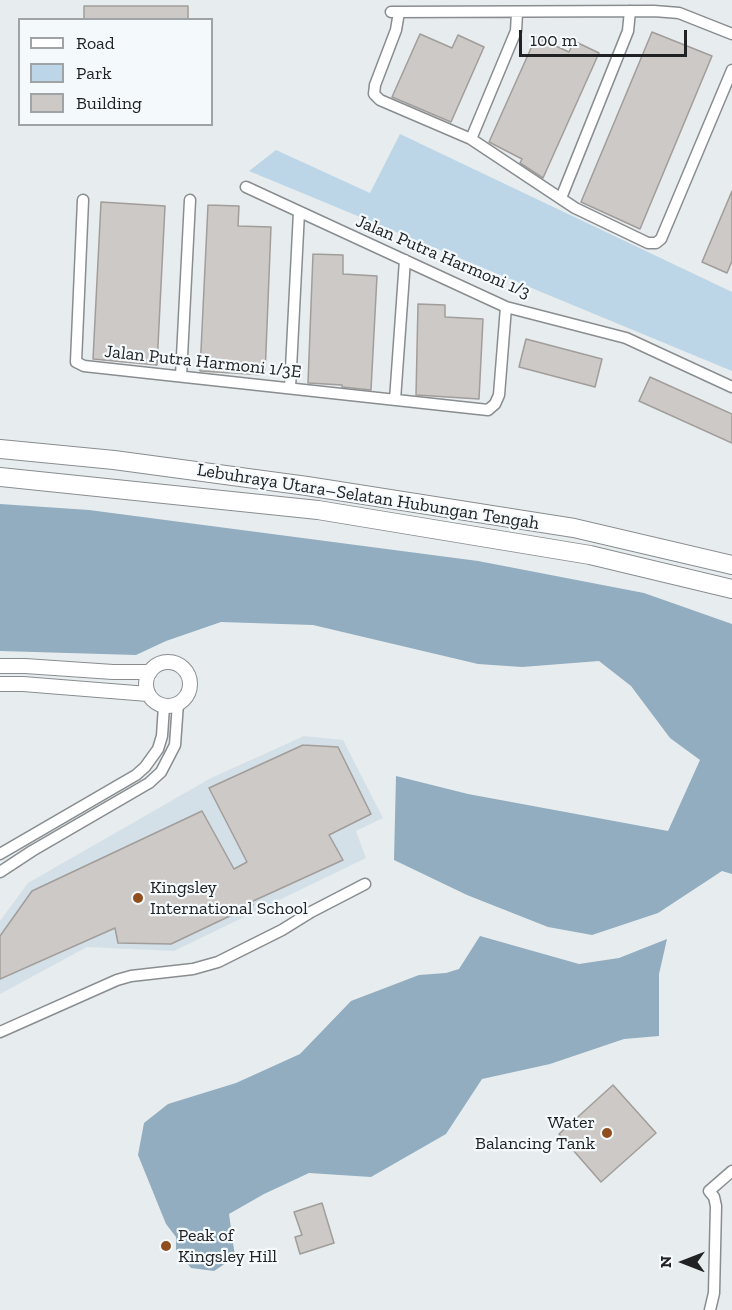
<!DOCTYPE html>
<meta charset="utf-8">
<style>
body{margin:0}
#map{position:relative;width:732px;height:1310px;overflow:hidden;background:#e7ecef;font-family:"Zilla Slab",serif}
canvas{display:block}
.legend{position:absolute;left:18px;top:18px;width:195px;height:108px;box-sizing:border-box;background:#f4f9fc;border:2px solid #a0a3a5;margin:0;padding:8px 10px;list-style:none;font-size:18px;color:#212223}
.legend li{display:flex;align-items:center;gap:12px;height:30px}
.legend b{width:30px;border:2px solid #a0a3a5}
.north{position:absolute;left:654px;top:1232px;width:60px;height:60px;-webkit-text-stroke:4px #f4f9fc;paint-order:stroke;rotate:270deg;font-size:16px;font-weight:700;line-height:24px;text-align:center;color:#212223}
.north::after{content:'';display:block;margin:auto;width:21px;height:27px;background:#212223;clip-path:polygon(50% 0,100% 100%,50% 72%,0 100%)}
.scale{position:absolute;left:519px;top:30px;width:168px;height:27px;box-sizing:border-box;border:3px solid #212223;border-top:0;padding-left:8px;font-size:18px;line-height:21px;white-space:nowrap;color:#212223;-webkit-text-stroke:4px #f4f9fc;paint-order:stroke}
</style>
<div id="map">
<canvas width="732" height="1310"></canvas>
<ul class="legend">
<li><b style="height:8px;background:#fff"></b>Road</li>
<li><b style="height:16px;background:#bcd6e7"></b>Park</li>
<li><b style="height:16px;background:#cdc9c6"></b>Building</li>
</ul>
<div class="north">N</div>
<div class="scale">100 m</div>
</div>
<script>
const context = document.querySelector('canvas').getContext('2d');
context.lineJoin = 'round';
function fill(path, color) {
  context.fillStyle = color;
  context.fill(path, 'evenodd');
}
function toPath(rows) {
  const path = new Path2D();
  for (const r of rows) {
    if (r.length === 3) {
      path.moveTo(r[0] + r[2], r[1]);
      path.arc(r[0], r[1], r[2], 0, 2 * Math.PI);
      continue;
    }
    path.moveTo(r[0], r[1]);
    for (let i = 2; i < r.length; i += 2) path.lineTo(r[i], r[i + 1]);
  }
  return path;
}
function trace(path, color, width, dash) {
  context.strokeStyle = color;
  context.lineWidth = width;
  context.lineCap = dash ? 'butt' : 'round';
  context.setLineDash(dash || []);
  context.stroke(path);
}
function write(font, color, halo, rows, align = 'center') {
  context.font = font + ' "Zilla Slab",serif';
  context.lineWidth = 4.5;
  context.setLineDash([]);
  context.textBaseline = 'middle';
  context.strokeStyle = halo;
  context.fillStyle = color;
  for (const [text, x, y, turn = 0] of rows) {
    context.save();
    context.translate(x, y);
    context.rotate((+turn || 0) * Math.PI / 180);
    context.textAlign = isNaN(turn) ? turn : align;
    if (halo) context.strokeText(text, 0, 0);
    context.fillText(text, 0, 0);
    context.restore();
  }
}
const built = toPath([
 [304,736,343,740,383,818,356,831,366,858,174,951,87,947,0,994,0,921,28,883,211,778]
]);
const green = toPath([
 [400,134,732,292,732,371,249,171,276,150,370,193]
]);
const forest = toPath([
 [0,504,89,510,478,561,644,593,732,624,732,874,722,871,658,913,592,935,548,927,467,895,394,860,396,776,468,794,668,831,700,760,670,738,631,686,599,661,522,667,478,664,313,625,221,622,166,641,136,655,0,651],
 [480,936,579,964,619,958,667,939,659,974,659,1036,624,1039,550,1064,482,1079,446,1134,371,1177,309,1173,264,1194,229,1214,235,1257,214,1271,191,1268,176,1250,176,1237,166,1224,138,1155,144,1123,168,1104,236,1083,300,1054,351,1001,419,975,446,973,459,969]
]);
const building = toPath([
 [84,6,188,6,188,20,84,20,84,6],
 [652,32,712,56,640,229,581,202,652,32],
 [420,34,452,48,458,35,484,47,451,122,392,97,420,34],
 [536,37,569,52,574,41,599,53,543,178,520,163,522,159,489,142,536,37],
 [732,191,732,261,727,273,702,262,732,191],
 [101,202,165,206,157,365,93,359,101,202],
 [208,205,239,206,238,226,271,227,265,375,200,371,208,205],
 [313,254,343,255,343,274,377,276,371,390,342,387,342,385,308,383,313,254],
 [418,304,445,305,445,317,483,319,479,399,416,395,418,304],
 [526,339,602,359,595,387,519,367,526,339],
 [650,377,732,414,732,443,639,401,650,377],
 [303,745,338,747,371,814,329,835,343,860,251,902,253,905,171,944,118,943,115,928,0,979,0,936,32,891,202,811,234,869,247,862,209,788,303,745],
 [613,1085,656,1133,601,1182,559,1134,613,1085],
 [322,1203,334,1243,300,1254,295,1237,302,1235,294,1212,322,1203]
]);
const minor = toPath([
 [391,12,654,11,679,13,732,34],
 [399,12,396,30,375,85,374,94,380,100,471,139,575,208,648,243,656,243,661,239,732,70],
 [471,139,516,31,517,13],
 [246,187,506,307,626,338,732,387],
 [561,198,628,31,630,11],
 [83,200,76,362,84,366,488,410,495,404,499,395,506,307],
 [181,376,190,200],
 [290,388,299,212],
 [395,400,405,260],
 [0,854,136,775,145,767,158,749,162,736,164,706],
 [0,872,32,851,149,783,161,772,175,745,178,703],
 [0,1032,117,980,131,976,193,969,218,962,282,930,311,912,365,884],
 [710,1310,714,1293,716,1206,714,1197,709,1191,732,1171]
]);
const secondary = toPath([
 [168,684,22],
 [0,666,25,666,113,672,150,672],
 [0,684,23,684,148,694]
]);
const motorway = toPath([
 [0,449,114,460,307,486,574,528,732,565],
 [0,477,318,510,590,555,732,589]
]);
const markers = [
 [138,898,6,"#904d1e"],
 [607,1133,6,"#904d1e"],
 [166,1246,6,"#904d1e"]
];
const streetNames = [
 ["Jalan Putra Harmoni 1/3",443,257,23],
 ["Jalan Putra Harmoni 1/3E",203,362,6],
 ["Lebuhraya Utara–Selatan Hubungan Tengah",368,497,9]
];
const poiNames = [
 ["Kingsley",150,888],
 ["International School",150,909],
 ["Water",595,1123,"right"],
 ["Balancing Tank",595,1144,"right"],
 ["Peak of",178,1236],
 ["Kingsley Hill",178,1257]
];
fill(built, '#d4e0e7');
fill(green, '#bcd6e7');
fill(forest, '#91adbf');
fill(building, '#cdc9c6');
trace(building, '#a19d9a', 1.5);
trace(minor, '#898d90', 13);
trace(secondary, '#898d90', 16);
trace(motorway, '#898d90', 20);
trace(minor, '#fff', 10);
trace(secondary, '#fff', 14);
trace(motorway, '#fff', 18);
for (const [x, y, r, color] of markers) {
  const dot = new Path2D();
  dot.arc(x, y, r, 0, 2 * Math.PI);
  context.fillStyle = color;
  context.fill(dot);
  trace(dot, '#f4f9fc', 2);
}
write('18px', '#212223', '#f4f9fc', streetNames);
write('18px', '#212223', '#f4f9fc', poiNames, 'left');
</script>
